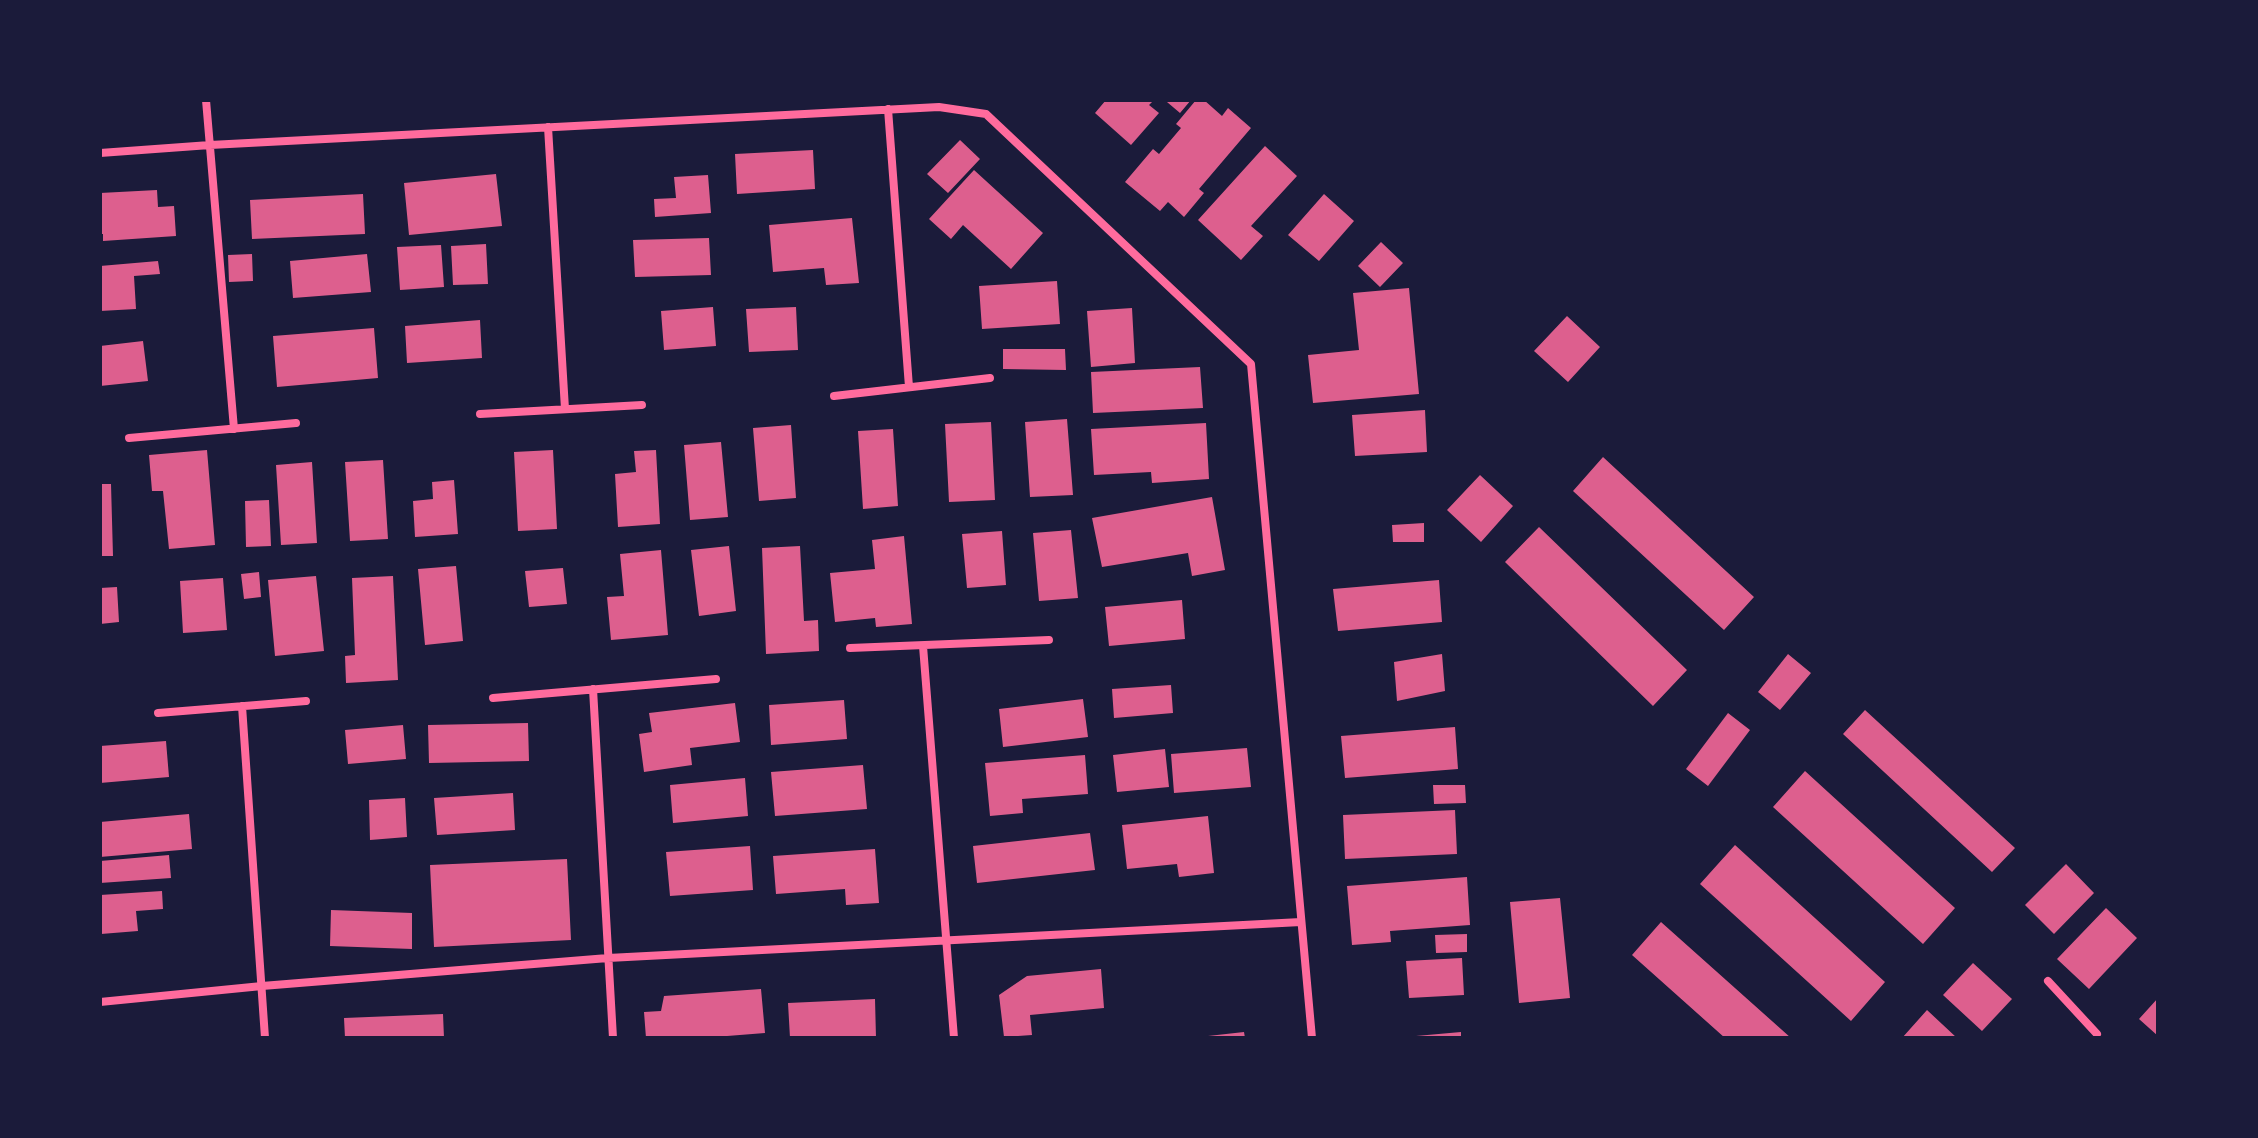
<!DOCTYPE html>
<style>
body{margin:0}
#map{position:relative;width:2258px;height:1138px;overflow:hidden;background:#1b1b3a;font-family:Overpass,sans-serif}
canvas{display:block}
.frame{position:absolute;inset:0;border:102px solid #1b1b3a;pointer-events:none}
</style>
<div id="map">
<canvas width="2258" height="1138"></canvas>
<div class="frame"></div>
</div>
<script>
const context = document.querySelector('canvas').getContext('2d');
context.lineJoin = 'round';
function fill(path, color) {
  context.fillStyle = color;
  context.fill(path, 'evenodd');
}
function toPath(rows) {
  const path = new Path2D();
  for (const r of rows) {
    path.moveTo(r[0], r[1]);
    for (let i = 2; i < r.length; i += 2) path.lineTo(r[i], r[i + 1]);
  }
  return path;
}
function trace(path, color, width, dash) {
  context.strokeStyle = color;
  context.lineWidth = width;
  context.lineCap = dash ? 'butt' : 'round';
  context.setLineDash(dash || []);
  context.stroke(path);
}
const building = toPath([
 [1106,100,1154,100,1149,105,1159,113,1131,145,1095,113],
 [1169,100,1191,100,1180,113,1167,102],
 [1196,100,1204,100,1222,116,1228,108,1251,128,1199,189,1204,193,1184,217,1168,202,1160,211,1125,182,1153,149,1159,154,1181,128,1176,124],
 [960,140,980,159,948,193,927,174],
 [1265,146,1297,176,1251,226,1263,236,1241,260,1198,220],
 [813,150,815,189,737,194,735,154],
 [974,170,1043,233,1011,269,963,225,951,239,929,219],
 [496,174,502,226,409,235,404,183],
 [708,175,711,213,655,217,654,199,676,198,674,177],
 [157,190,158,207,174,206,176,236,103,241,103,234,100,234,100,193],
 [363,194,365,234,252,239,250,200],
 [1324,194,1354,221,1319,261,1288,235],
 [852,218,859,283,826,285,824,268,773,272,769,225],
 [709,238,711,275,635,277,633,240],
 [1381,242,1403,263,1380,287,1358,266],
 [486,244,488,284,453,285,451,246],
 [441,245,444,287,400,290,397,247],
 [252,254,253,281,229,282,228,255],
 [367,254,371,292,293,298,290,261],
 [158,261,160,274,134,276,136,309,100,311,100,266],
 [1057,281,1060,324,982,329,979,286],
 [1409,288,1419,394,1313,403,1308,355,1359,350,1353,293],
 [713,307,716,346,664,350,661,311],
 [796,307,798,350,749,352,746,309],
 [1132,308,1135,363,1091,367,1087,311],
 [1567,316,1600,347,1568,382,1534,351],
 [480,320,482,358,407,363,405,326],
 [374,328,378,378,277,387,273,336],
 [143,341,148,381,100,386,100,346],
 [1003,349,1065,349,1066,370,1003,369],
 [1200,367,1203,408,1093,413,1091,372],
 [1425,410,1427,452,1355,456,1352,415],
 [1067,419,1073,495,1030,497,1025,422],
 [991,422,995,500,949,502,945,424],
 [1206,423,1209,479,1152,483,1151,472,1094,475,1091,429],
 [791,425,796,498,759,501,753,428],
 [893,429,898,506,863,509,858,431],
 [721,442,728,517,690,520,684,445],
 [207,450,215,545,169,549,163,491,152,491,149,455],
 [553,450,557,529,518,531,514,452],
 [656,450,660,524,618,527,615,474,636,472,634,451],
 [1603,457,1754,597,1724,630,1573,491],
 [383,460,388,539,350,541,345,462],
 [312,462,317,543,281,545,276,465],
 [1480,475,1513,506,1481,542,1447,510],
 [454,480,458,534,415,537,413,501,433,499,432,482],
 [100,484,111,484,113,556,100,556],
 [1212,497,1225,570,1192,576,1188,553,1102,567,1092,518],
 [269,500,271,546,246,547,245,501],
 [1424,523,1424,542,1393,542,1392,525],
 [1539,527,1687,670,1653,706,1505,562],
 [1071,530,1078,598,1039,601,1033,533],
 [1002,531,1006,585,967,588,962,534],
 [904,536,912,624,876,627,875,618,835,622,830,573,875,569,872,540],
 [729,546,736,611,699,616,691,550],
 [800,546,804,621,818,620,819,651,766,654,762,548],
 [661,550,668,635,611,640,607,597,624,596,620,554],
 [456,566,463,641,425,645,418,569],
 [563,568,567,604,529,607,525,571],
 [259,572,261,597,244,599,241,574],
 [316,576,324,651,275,656,268,580],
 [393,576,398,680,346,683,345,656,355,655,352,578],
 [223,578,227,630,183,633,180,581],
 [1439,580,1442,622,1338,631,1333,589],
 [117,587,119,622,100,624,100,588],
 [1182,600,1185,639,1109,646,1105,607],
 [1442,654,1445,691,1397,701,1394,662],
 [1788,654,1811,673,1780,710,1758,692],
 [1171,685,1173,713,1114,718,1112,689],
 [1083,699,1088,737,1003,747,999,709],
 [844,700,847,739,771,745,769,705],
 [735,703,740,742,690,748,692,765,644,772,639,734,652,732,649,713],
 [1865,710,2015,848,1992,872,1843,734],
 [1728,713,1750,730,1708,786,1686,769],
 [528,723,529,761,429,763,428,725],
 [403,725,406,759,348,764,345,730],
 [1455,727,1458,769,1345,778,1341,736],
 [166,741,169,777,100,783,100,746],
 [1247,748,1251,787,1174,793,1171,754],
 [1165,749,1169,787,1117,792,1113,755],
 [1085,755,1088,794,1022,799,1023,813,990,816,985,763],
 [863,765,867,809,775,816,771,772],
 [1805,771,1955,908,1923,944,1773,807],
 [745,778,748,816,673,823,670,785],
 [1433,785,1465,785,1466,803,1434,804],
 [513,793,515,830,437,835,434,798],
 [405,798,407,837,370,840,369,800],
 [1455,810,1457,854,1345,859,1343,815],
 [189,814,192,849,100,857,100,822],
 [1208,816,1214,873,1179,877,1177,864,1127,869,1122,825],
 [1090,833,1095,870,977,883,973,846],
 [1735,845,1885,982,1851,1021,1700,884],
 [750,846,753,890,670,896,666,852],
 [875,849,879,903,846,905,845,889,776,894,773,856],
 [169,855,171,878,100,883,100,861],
 [567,859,571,940,434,947,430,865],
 [2066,864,2094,893,2054,934,2025,905],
 [1467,877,1470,925,1390,931,1391,942,1352,945,1347,886],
 [162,891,163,909,136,911,138,931,101,934,100,895],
 [1560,898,1570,998,1519,1003,1510,902],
 [2106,908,2137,938,2089,989,2057,959],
 [331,910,412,913,412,949,330,946],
 [1661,922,1791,1038,1725,1038,1632,955],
 [1467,934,1467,952,1436,953,1435,935],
 [1462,958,1464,995,1409,998,1406,961],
 [1973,963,2012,999,1982,1031,1943,995],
 [1101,969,1104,1008,1030,1015,1032,1035,1004,1037,999,995,1027,976],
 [761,989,765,1033,702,1038,646,1038,644,1012,661,1011,664,996],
 [2158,998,2158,1036,2139,1019],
 [875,999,876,1038,790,1038,788,1003],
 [1927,1010,1957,1038,1902,1038],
 [443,1014,444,1038,345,1038,344,1018],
 [1244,1032,1245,1038,1208,1038,1208,1036],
 [1461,1032,1461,1038,1417,1038,1416,1036]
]);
const minor = toPath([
 [206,100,234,429],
 [888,109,909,387],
 [548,127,565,409],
 [100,153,210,145,939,107,986,114,1251,364,1312,1038],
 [834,396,990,378],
 [480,414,642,405],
 [129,438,296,423],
 [923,646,954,1038],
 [850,648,1049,640],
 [593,689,613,1038],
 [493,698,716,679],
 [242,706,265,1038],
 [158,713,306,701],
 [2048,981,2097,1034],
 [100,1002,262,986,608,958,1301,922]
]);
fill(building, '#dd5f8e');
trace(minor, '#ff6b9d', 8);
</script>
